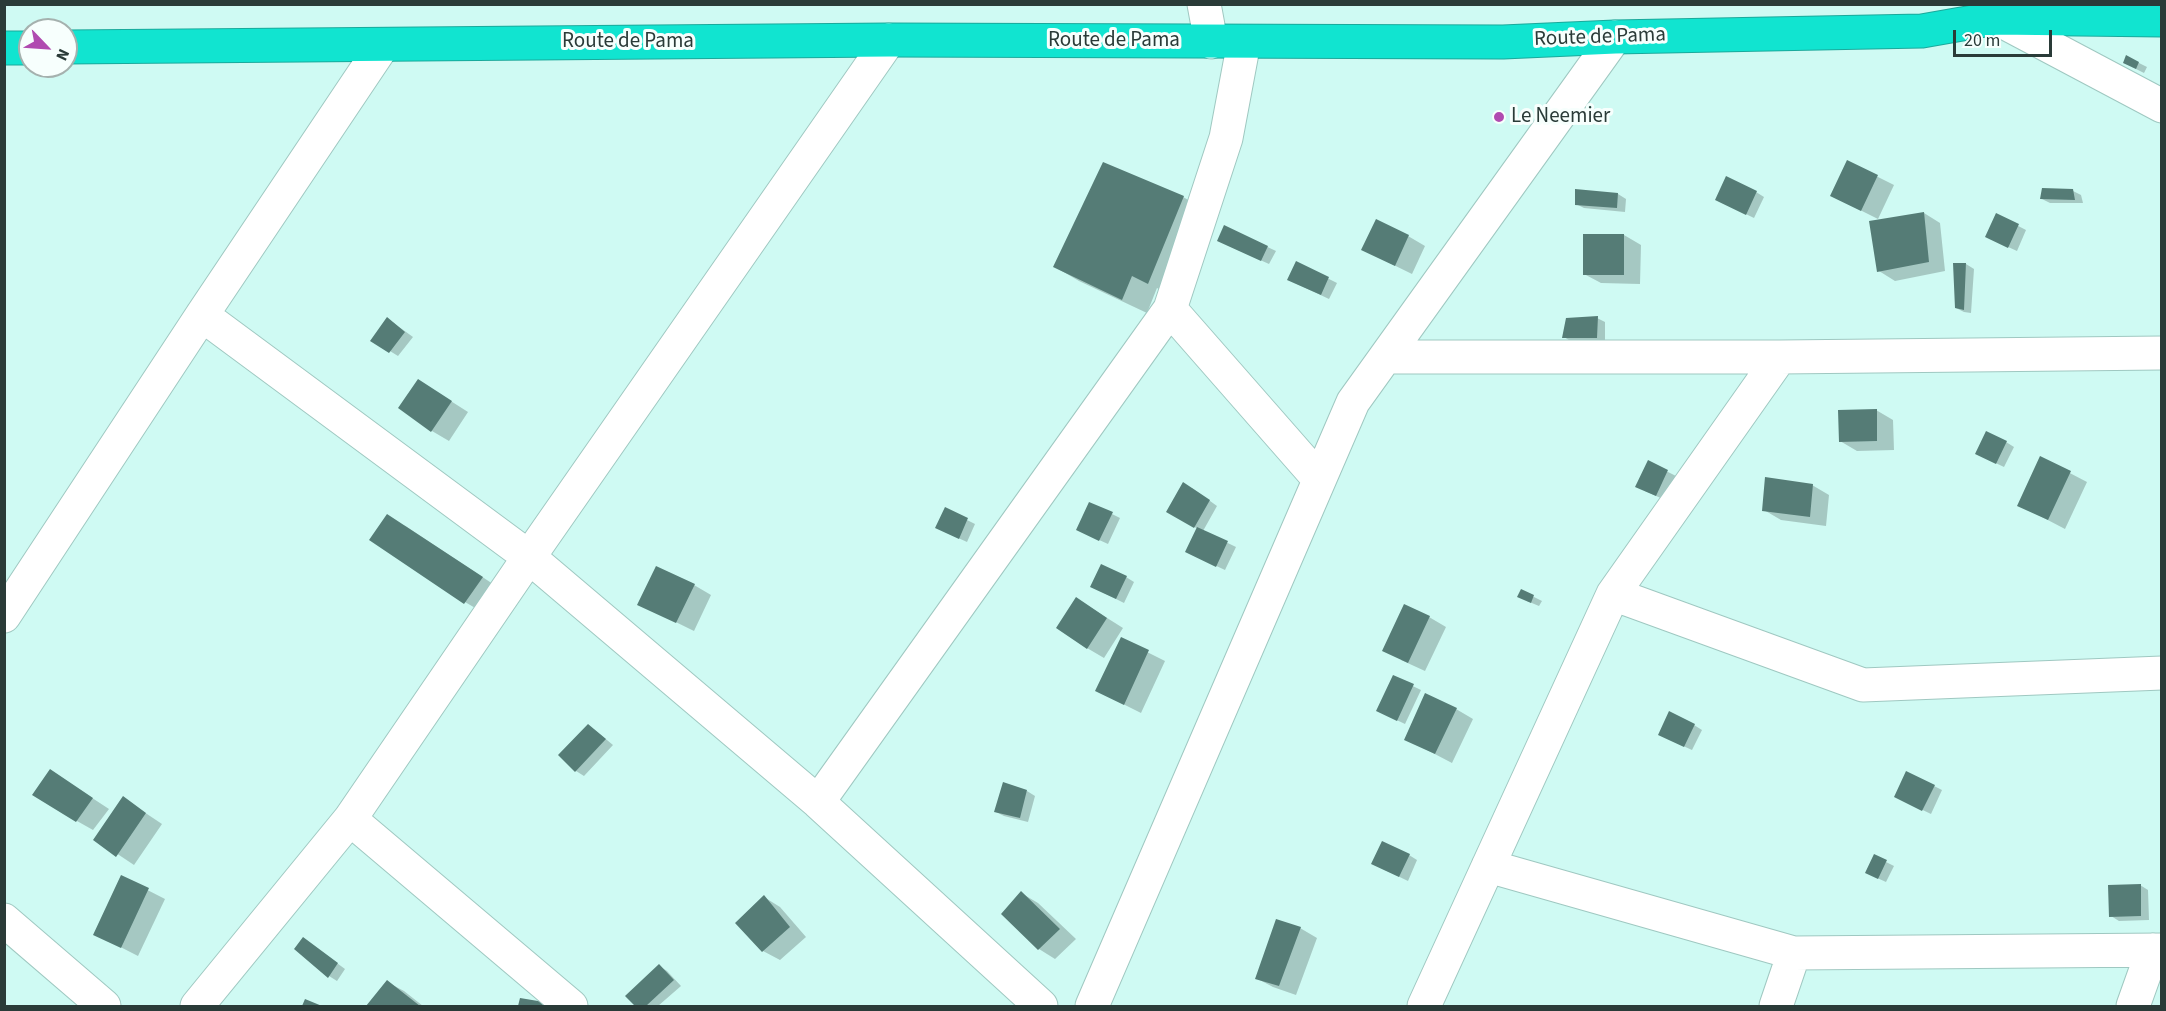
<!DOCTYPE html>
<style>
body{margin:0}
#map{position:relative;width:2166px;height:1011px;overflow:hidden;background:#cffaf3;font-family:"Source Sans 3",sans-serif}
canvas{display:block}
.frame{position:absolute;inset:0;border:6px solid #2a3b38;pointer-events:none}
.north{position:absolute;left:18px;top:18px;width:60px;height:60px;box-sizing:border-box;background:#f7fffd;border:2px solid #a5b1ae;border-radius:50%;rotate:115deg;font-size:16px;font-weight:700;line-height:24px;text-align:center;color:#2a3b38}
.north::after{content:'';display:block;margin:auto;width:21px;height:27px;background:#b04bb0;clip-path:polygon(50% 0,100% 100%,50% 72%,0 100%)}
.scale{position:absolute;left:1953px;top:30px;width:99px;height:27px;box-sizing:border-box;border:3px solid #2a3b38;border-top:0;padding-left:8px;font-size:18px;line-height:21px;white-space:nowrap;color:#2a3b38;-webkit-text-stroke:4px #f7fffd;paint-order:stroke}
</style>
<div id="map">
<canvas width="2166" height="1011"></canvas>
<div class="frame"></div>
<div class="north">N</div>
<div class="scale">20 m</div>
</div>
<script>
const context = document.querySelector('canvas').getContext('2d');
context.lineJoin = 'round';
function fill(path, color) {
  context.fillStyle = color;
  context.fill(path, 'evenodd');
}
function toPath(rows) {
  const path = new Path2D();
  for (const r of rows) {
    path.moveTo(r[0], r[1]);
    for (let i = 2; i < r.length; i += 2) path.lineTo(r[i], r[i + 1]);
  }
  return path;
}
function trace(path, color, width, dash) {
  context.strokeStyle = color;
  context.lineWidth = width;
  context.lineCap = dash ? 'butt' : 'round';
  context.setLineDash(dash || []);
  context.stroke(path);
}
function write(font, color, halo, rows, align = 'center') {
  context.font = font + ' "Source Sans 3",sans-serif';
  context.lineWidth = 6;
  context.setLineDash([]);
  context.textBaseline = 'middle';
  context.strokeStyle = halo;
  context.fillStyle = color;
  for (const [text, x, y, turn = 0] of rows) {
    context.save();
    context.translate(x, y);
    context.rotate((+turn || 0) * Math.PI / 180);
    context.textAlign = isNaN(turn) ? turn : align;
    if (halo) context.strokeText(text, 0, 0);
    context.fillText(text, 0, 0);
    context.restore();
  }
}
const shadow = toPath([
 [2127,57,2147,67,2144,73,2132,67],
 [1848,162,1894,185,1878,219,1832,196],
 [2073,191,2081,195,2083,203,2050,203,2042,199],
 [1756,192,1764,197,1754,218,1725,204],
 [1618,194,1626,199,1625,212,1584,208,1576,204],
 [1183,197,1208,211,1173,297,1157,288,1147,313,1079,281,1055,267],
 [1924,213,1940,223,1945,271,1895,281,1879,271],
 [1997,215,2026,230,2017,251,1995,241],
 [1225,227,1276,251,1269,264,1227,245],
 [1624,235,1641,245,1640,284,1601,283,1584,274],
 [1408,236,1425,246,1412,274,1363,250],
 [1297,263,1337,283,1329,299,1297,284],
 [1966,264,1974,269,1971,313,1964,312,1956,308],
 [1597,318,1605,322,1605,342,1572,342,1564,337],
 [388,319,413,337,398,356,372,340],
 [435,391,468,412,449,441,432,431,400,407],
 [1876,410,1893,420,1894,450,1857,451,1840,441],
 [2006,442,2014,447,2004,467,1985,458],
 [2041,458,2087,482,2065,529,2019,505],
 [1648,462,1676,476,1665,500,1645,491],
 [1812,485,1829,495,1826,526,1781,520,1764,510],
 [1192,488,1217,506,1203,531,1236,547,1225,570,1195,556,1198,529,1168,512],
 [945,509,975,524,967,542,945,532],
 [1112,514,1120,518,1108,544,1086,534],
 [404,525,499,588,482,612,465,602],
 [1126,577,1134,582,1124,603,1100,591],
 [694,585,711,595,694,631,639,604],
 [1522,591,1542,601,1539,606,1527,601],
 [1077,599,1123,628,1104,658,1087,648],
 [1429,617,1446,627,1425,671,1401,660],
 [1121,639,1165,661,1141,713,1097,691],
 [1394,677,1421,690,1405,724,1386,715],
 [1456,709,1473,719,1452,763,1406,739],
 [1694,725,1702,730,1692,750,1668,739],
 [596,731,613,745,584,776,576,771,560,755],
 [51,771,109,809,93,830,77,821],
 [1934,786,1942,790,1931,814,1904,801],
 [1027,791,1035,796,1028,822,1004,816,996,812],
 [123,798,162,824,134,865,95,839],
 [1409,855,1417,860,1408,881,1381,868],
 [1886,862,1894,866,1886,882,1875,877],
 [122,877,165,899,138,956,95,934],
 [2140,885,2148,890,2149,920,2119,921,2111,916],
 [1021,893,1038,903,1076,939,1055,959,1039,949],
 [764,897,780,907,806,937,780,960,763,951],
 [1300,928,1317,938,1296,995,1273,987,1256,978],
 [311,944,345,969,337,981,329,976],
 [659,966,667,971,681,986,658,1006,637,1006,627,996],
 [387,982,404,991,423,1006,368,1006]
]);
const building = toPath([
 [2126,55,2139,62,2136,69,2123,63],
 [1847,160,1878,175,1861,211,1830,196],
 [1103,162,1184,196,1148,284,1132,276,1122,300,1053,267],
 [1726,176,1757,191,1746,215,1715,200],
 [2042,188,2073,189,2075,200,2040,199],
 [1575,189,1618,193,1617,208,1575,205],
 [1924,212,1929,262,1877,272,1869,221],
 [1996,213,2019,224,2008,248,1985,237],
 [1376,219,1409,235,1395,266,1361,250],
 [1224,225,1268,246,1261,261,1217,241],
 [1583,234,1624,234,1624,275,1583,275],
 [1296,261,1329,277,1321,295,1287,280],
 [1953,263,1966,263,1964,310,1955,308],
 [1598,316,1597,338,1562,338,1566,318],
 [387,317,405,332,389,353,370,341],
 [418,379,452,401,431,432,398,408],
 [1877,409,1877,441,1839,442,1838,410],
 [1986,431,2007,441,1996,464,1975,454],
 [2040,456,2071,471,2048,520,2017,506],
 [1648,460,1668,470,1656,496,1635,487],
 [1765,477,1813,484,1810,517,1762,511],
 [1183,482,1210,500,1194,528,1166,512],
 [1089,502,1113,512,1099,541,1076,530],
 [945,507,968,518,959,539,935,528],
 [387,514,483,577,464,604,369,540],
 [1197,527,1228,541,1216,567,1185,552],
 [1101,564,1127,576,1116,599,1090,587],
 [656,566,695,584,676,623,637,605],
 [1521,589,1534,595,1531,603,1517,597],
 [1076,597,1107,618,1087,649,1056,628],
 [1404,604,1430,616,1408,663,1382,651],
 [1121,637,1149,650,1124,705,1095,691],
 [1393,675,1414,684,1397,721,1376,711],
 [1425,693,1457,708,1435,754,1404,740],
 [1669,711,1695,724,1684,747,1658,735],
 [588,724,606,739,575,772,558,755],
 [50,769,93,798,76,822,32,795],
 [1906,771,1935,785,1922,811,1894,797],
 [1003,782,1027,790,1020,818,994,812],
 [123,796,146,813,116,857,93,840],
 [1382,841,1410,854,1399,877,1371,864],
 [1874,854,1887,860,1878,879,1865,873],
 [121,875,149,888,121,948,93,935],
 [2141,884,2141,916,2109,917,2108,885],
 [1021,891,1060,929,1038,950,1001,914],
 [764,895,790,927,762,952,735,923],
 [1276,919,1301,927,1279,986,1255,979],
 [303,937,338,963,328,978,294,949],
 [659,964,674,980,646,1006,635,1006,625,996],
 [387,980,420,1006,366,1006],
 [520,998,544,1002,543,1006,518,1006],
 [305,999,322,1006,302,1006]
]);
const minor = toPath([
 [1204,4,1211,42],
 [2004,14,1996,18,2162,106],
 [1244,42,1226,138,1170,309,1319,479],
 [202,315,529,557,818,802,1041,1006],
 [1386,357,1780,357,2162,353],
 [1613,594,1863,685,2162,673],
 [4,616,202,315,383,45],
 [818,802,1170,309],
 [350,819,571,1006],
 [1488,866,1794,953,2162,950],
 [4,920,104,1006],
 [197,1006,350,819,529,557,889,40],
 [1092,1006,1353,402,1615,37],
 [1424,1006,1613,594,1780,357],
 [1776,1006,1794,953],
 [2133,1006,2153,950]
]);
const highway = toPath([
 [66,47,889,40,1503,42,1615,37,1922,31,1996,18,2162,20],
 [4,48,30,48]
]);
const markers = [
 [1499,117,6,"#b04bb0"]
];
const streetNames = [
 ["Route de Pama",1600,38,-2],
 ["Route de Pama",1114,41],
 ["Route de Pama",628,42]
];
const poiNames = [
 ["Le Neemier",1511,117]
];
fill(shadow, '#0003');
fill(building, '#557c76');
trace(minor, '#9fc8c1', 35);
trace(highway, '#1aa99b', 35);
trace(minor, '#fff', 33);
trace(highway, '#11e4d0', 33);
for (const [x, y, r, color] of markers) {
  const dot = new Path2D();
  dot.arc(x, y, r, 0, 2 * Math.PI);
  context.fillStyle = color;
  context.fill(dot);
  trace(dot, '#f7fffd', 2);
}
write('21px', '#2a3b38', '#f7fffd', streetNames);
write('21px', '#2a3b38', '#f7fffd', poiNames, 'left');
</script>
